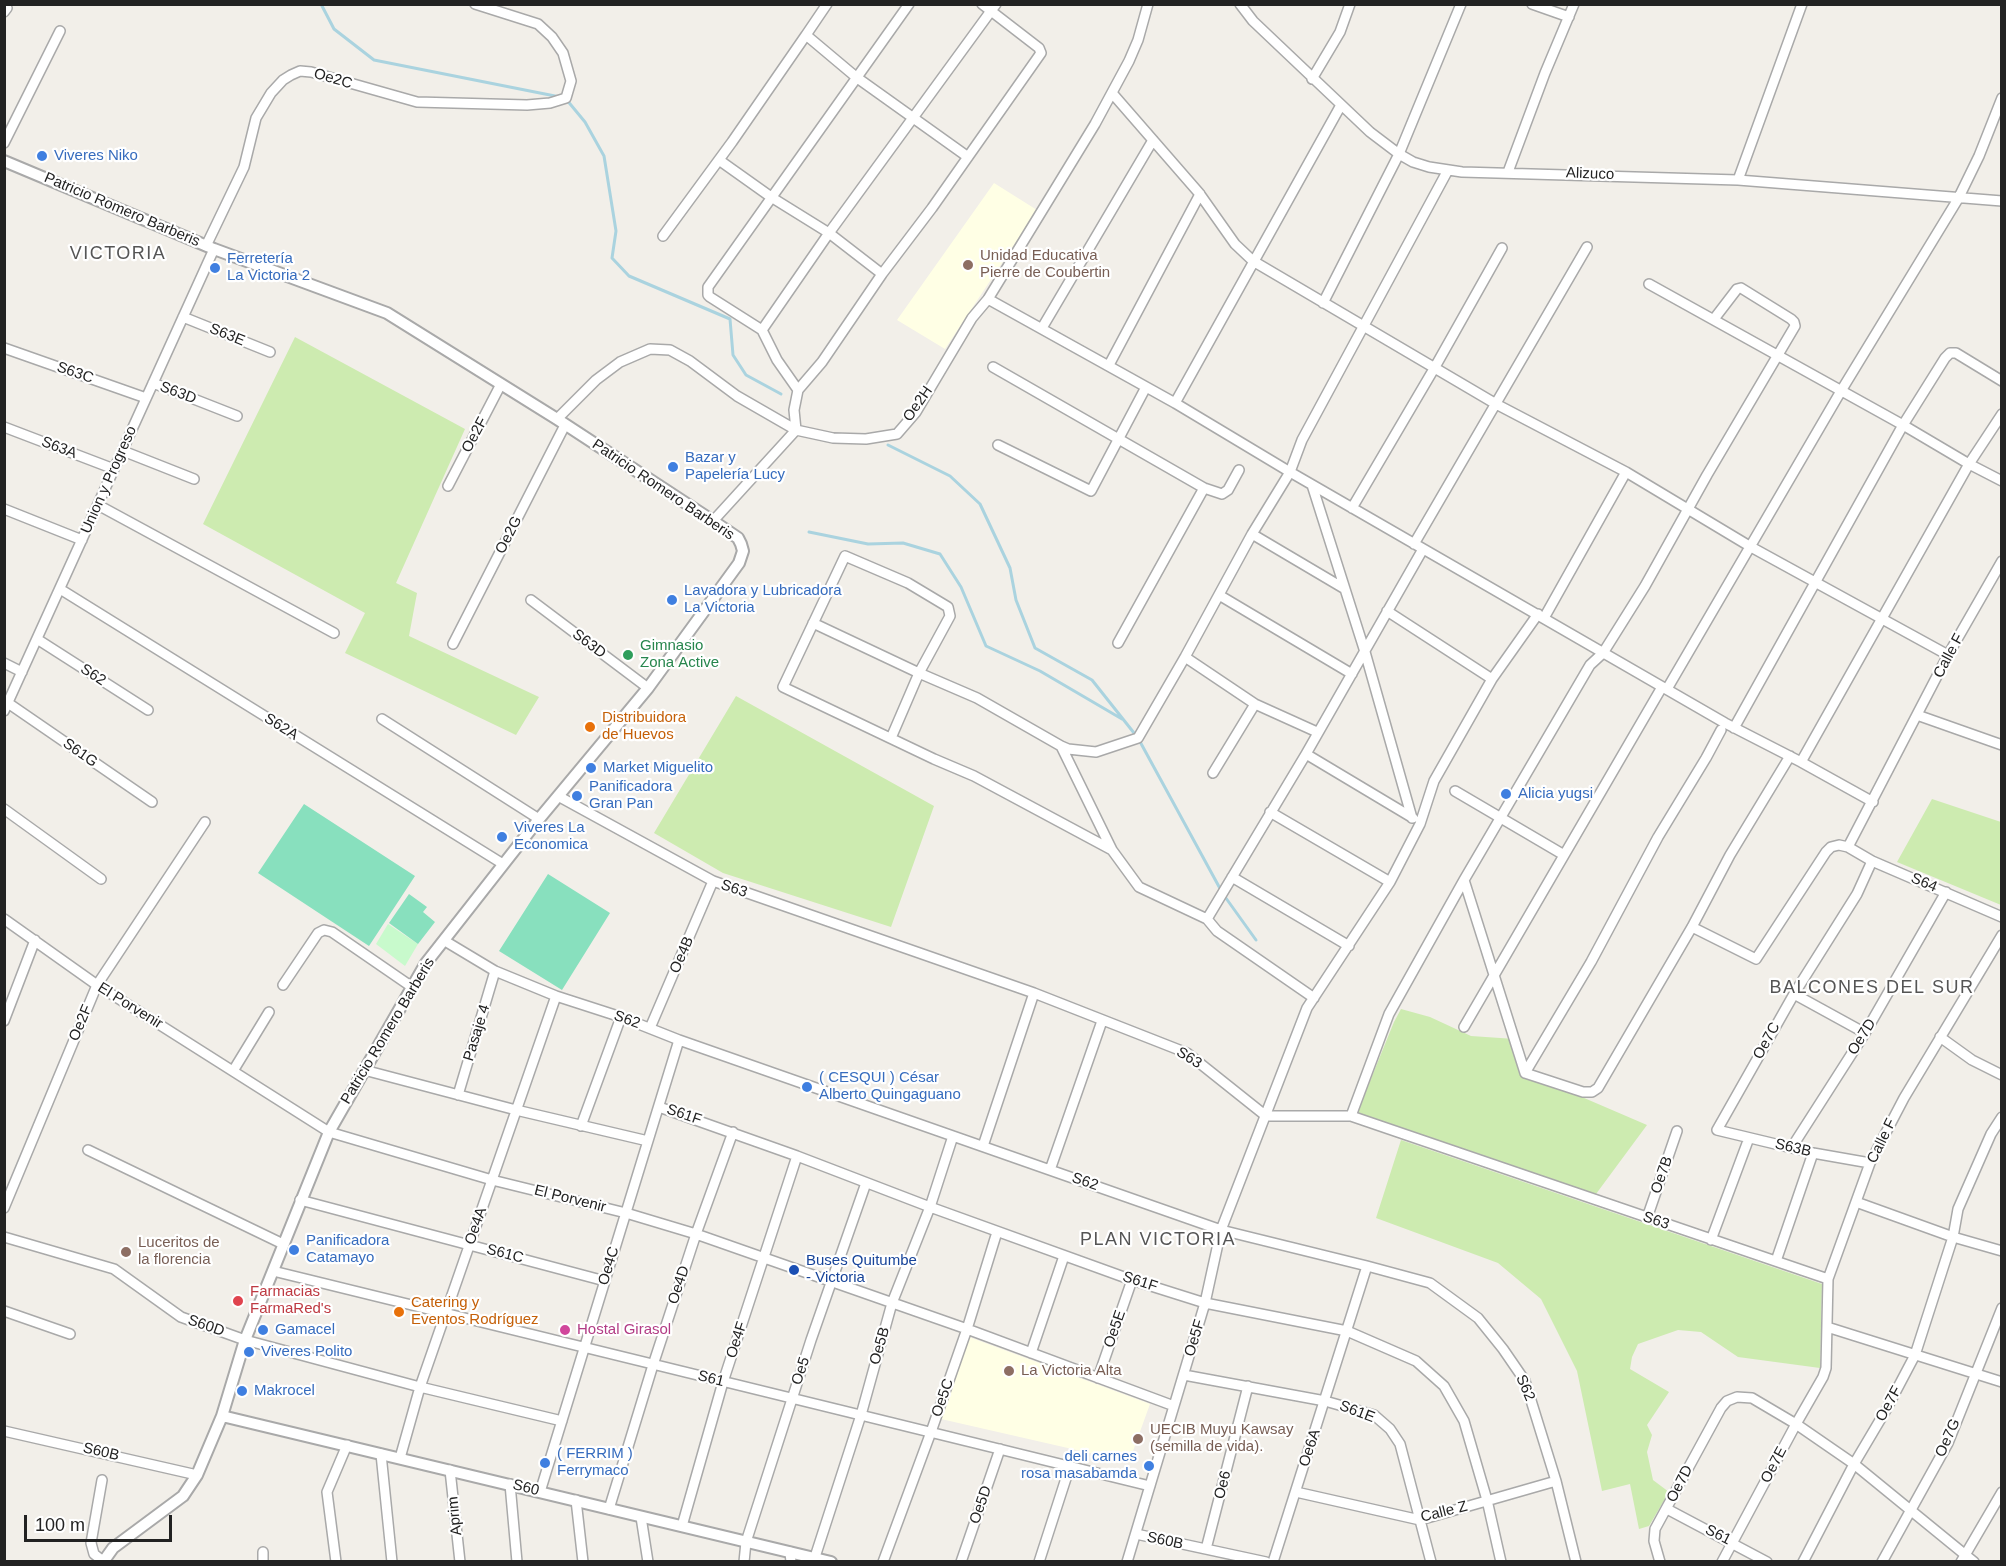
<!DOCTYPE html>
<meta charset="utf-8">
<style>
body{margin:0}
#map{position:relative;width:2006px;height:1566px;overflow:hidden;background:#f2efe9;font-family:Helvetica,sans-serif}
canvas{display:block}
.frame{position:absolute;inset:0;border:6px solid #222;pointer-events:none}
.scale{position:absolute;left:24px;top:1515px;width:148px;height:27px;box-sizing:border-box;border:3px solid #222;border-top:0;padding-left:8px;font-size:18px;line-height:21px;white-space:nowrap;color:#222;-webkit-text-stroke:4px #fff;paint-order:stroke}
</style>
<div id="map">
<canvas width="2006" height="1566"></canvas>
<div class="frame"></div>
<div class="scale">100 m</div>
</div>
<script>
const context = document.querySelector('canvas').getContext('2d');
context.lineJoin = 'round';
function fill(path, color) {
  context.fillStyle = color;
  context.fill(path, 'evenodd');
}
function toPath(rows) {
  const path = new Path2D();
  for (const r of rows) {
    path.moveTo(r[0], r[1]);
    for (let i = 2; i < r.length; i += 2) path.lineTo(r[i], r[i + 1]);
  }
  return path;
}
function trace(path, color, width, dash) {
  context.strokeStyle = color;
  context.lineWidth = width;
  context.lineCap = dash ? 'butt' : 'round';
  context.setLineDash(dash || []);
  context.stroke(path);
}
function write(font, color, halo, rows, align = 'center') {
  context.font = font + ' Helvetica,sans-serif';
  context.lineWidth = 4.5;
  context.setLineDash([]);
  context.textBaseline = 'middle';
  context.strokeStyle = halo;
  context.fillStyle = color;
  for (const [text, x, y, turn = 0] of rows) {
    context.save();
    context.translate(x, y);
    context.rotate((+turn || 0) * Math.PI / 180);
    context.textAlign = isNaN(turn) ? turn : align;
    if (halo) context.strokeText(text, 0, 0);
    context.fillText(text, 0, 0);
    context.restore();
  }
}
const education = toPath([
 [994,183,1037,210,945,349,897,320],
 [969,1337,1150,1404,1129,1462,941,1419]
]);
const grass = toPath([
 [295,337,465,429,396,583,417,593,409,636,539,697,516,735,345,653,365,613,203,524],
 [736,696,934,806,891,927,723,873,654,833],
 [1932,799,2001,822,2001,905,1897,862],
 [1401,1009,1430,1017,1471,1036,1515,1039,1526,1073,1647,1125,1596,1194,1357,1113,1394,1022],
 [1401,1140,1822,1284,1820,1368,1738,1357,1701,1332,1678,1330,1638,1344,1632,1357,1630,1369,1669,1392,1647,1425,1652,1435,1647,1452,1653,1480,1669,1492,1649,1526,1639,1529,1630,1484,1602,1491,1577,1371,1541,1299,1498,1263,1376,1218]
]);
const park = toPath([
 [388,924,418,944,405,966,376,944]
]);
const pitch = toPath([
 [304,804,415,876,369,946,258,873],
 [548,874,610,913,562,990,499,951],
 [409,894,427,907,423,912,435,922,418,944,389,923]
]);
const stream = toPath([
 [321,4,334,29,374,60,560,97],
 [566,99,585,122,604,156,616,231,612,258,629,276,730,319,733,355,746,375,781,394],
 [888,445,950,476,980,504,1010,568,1016,600,1035,648,1092,680,1138,738,1223,894,1256,940],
 [809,532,868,544,903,543,940,554,961,587,986,646,1040,671,1122,719]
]);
const minor = toPath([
 [827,4,806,35,856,77,968,157],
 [1240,4,1253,21,1370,132,1399,154,1413,162,1429,167,1462,172,1738,180,2002,201],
 [1532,4,1569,17],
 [4,12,7,8],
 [1312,79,1340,32,1350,4],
 [1112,93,1199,193,1235,244,1253,261,1496,404,1626,472,1751,547,1948,655],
 [4,143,60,31],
 [719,160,771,197,829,233,882,274],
 [1508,172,1545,73,1574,4],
 [1738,180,1802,4],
 [663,236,732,142,806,35],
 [206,246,244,167,256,118,271,93,283,80,291,75,300,71,311,72,417,102,527,105,550,103,566,98,571,81,563,53,552,37,538,24,475,4],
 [1649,284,1903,425,1969,464,2002,481],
 [988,299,1175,403,1290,472,1725,723,1801,762,1873,802],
 [1323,303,1399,154,1461,4],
 [183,317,270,352],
 [1042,328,1153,140],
 [762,330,710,297,708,295,708,287,909,4],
 [4,348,146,398],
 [1109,365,1200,194],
 [993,367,1204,488,1222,494,1228,490,1239,470],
 [153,383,237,416],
 [798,390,822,362,882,274,932,208,1041,53,1039,48,982,4],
 [1175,403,1341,105],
 [557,419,596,380,620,362,650,349,670,350,690,361,737,396,796,430,833,438,866,439,897,434,916,412,972,318,988,299,1095,124,1129,61,1138,40,1148,4],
 [4,427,114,469],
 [998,445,1091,491,1146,387],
 [123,451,194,479],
 [1312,485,1365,652,1412,818],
 [448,486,501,384],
 [98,505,334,633],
 [1352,508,1435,367,1502,248],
 [4,509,82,540],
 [713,521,796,430,794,410,798,390,777,360,762,330,829,233,996,4],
 [1252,534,1345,589],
 [1414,544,1587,247],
 [60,589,503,864],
 [1219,595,1352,674],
 [531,600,648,688],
 [1387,611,1492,679],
 [1544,618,1626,472],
 [813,623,919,673,977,698,1061,746,1112,850,1139,887,1207,919,1217,931,1314,998],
 [37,639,148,710],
 [1118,643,1204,488],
 [453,644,565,425],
 [1185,657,1255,704,1317,732],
 [4,663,22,672],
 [1667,689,1841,391,1958,199,1979,156,2002,98],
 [8,703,152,802],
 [4,711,214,249],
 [1917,715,2002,745],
 [382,719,539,819],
 [1734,728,1903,425,1945,358,1950,353,1956,353,2002,381],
 [891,738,919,673,950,616,948,607,908,583,845,556,783,687,934,759,974,776,1112,850],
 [1061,746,1068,749,1096,752,1138,738,1185,657,1252,534,1290,472,1302,440,1448,170],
 [1306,754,1413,818],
 [1801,762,1969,464,2002,414],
 [1213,773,1255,704],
 [1455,791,1564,855],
 [558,796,713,881,1034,993,1187,1053,1266,1116,1351,1116,1828,1279],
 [4,809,101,879],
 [1270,812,1390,882],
 [1848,847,1948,655,2002,561],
 [1232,877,1349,946],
 [1464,880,1525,1073],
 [4,919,97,985,329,1132,492,1180,626,1213,696,1234,967,1329,1174,1406],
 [1207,919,1306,754,1423,549],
 [1692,927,1756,959,1826,852,1831,847,1839,845,1848,847,1872,861,2002,917],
 [445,941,495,971,556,996,621,1017,679,1040,1221,1230,1367,1266,1430,1283,1478,1318,1503,1349,1525,1381,1556,1481,1576,1562],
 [283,985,318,933,324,930,332,932,412,987],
 [1794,994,1865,1033],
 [4,1021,35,940],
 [1464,1027,1662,687],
 [650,1028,713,881],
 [1940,1037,1972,1060,2002,1075],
 [364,1070,516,1110,648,1141],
 [233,1071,269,1012],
 [1525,1073,1583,1092,1592,1092,1598,1088,1692,927,1730,855,1790,756],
 [1525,1073,1591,962,1658,837,1706,758,1721,730],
 [458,1095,495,971],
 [659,1107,797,1156,930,1207,1132,1280,1205,1303,1347,1331,1416,1361,1444,1386,1464,1421,1487,1500,1501,1562],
 [1351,1116,1389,1014,1464,880,1590,665,1603,653,1645,586,1707,475,1795,326,1794,322,1791,319,1741,288,1737,289,1714,319],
 [581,1126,621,1017],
 [983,1146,1034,993],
 [1792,1147,1865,1033,1946,892],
 [88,1150,283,1244],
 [1870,1163,1813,1153,1717,1130,1794,994,1857,894,1872,861],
 [1050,1170,1102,1021],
 [300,1200,605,1281],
 [1856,1202,1953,1237,2002,1251],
 [4,1208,97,985,205,822],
 [1647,1218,1677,1131],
 [4,1237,114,1269,181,1317,245,1340,420,1387,562,1421],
 [1711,1240,1749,1138],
 [1776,1261,1813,1153],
 [273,1271,1150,1486],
 [4,1311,70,1334],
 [1827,1327,2002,1382],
 [1031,1353,1064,1256],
 [1184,1375,1325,1401,1374,1415,1390,1429,1400,1444,1431,1562],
 [1098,1378,1132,1280],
 [4,1431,197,1475],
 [381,1454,392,1562],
 [400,1458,420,1387,556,996],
 [450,1470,460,1562],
 [102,1480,91,1543,94,1554,103,1561],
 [510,1484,517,1562],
 [540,1492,679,1040],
 [1296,1492,1420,1520,1556,1481],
 [576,1500,583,1562],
 [609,1509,653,1365,696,1234,733,1132],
 [1667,1509,1767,1562],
 [641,1517,648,1562],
 [682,1526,723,1382,797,1156],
 [1136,1534,1266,1562],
 [1206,1549,1248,1386],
 [263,1552,263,1562],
 [790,1552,791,1562],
 [815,1557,861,1415,892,1303,930,1207,953,1136],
 [336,1562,327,1492,347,1445],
 [744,1562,746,1542,811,1340,866,1183],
 [883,1562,931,1432,967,1329,997,1232],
 [961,1562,1000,1449],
 [1039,1562,1070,1466],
 [1127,1562,1205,1303,1221,1230,1307,1008,1390,882,1420,824,1434,781,1492,679,1538,614],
 [1273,1562,1367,1266],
 [1660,1562,1654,1541,1655,1529,1721,1408,1727,1401,1737,1397,1752,1398,1796,1424,1854,1464,1974,1562],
 [1722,1562,1796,1424,1823,1377,1826,1368,1828,1279,1870,1163,1904,1098,2002,935],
 [1803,1562,1854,1464,1886,1410,1915,1355,1953,1237,1958,1209,1991,1134,2002,1117],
 [1882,1562,1948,1443,2002,1308],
 [1961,1562,2002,1492]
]);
const tertiary = toPath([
 [4,161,214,249,387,313,557,419,713,521,738,538,741,544,743,551,739,563,648,688,539,819,426,963,329,1132,245,1340,222,1416,197,1475,183,1496,113,1548,103,1562],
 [222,1416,831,1562]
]);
const markers = [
 [42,156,6,"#3f7fe0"],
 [968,265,6,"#8d6e63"],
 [215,268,6,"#3f7fe0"],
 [673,467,6,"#3f7fe0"],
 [672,600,6,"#3f7fe0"],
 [628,655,6,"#2e9e5b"],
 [590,727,6,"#e8710a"],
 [591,768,6,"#3f7fe0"],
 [1506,794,6,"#3f7fe0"],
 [577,796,6,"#3f7fe0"],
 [502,837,6,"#3f7fe0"],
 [807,1087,6,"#3f7fe0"],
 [294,1250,6,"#3f7fe0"],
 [126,1252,6,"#8d6e63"],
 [794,1270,6,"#1a4fb4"],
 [238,1301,6,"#e0444e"],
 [399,1312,6,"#e8710a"],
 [263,1330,6,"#3f7fe0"],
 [565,1330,6,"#d1479c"],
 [249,1352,6,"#3f7fe0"],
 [1009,1371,6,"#8d6e63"],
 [242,1391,6,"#3f7fe0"],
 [1138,1439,6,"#8d6e63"],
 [545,1463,6,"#3f7fe0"],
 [1149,1466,6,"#3f7fe0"]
];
const streetNames = [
 ["Oe2C",333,79,16],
 ["Alizuco",1590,174,2],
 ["Patricio Romero Barberis",122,210,23],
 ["S63E",227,335,22],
 ["S63C",75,373,19],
 ["S63D",178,393,21],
 ["Oe2H",918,404,-55],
 ["Oe2F",475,435,-62],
 ["S63A",59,448,21],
 ["Union y Progreso",109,480,-66],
 ["Patricio Romero Barberis",663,490,34],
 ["Oe2G",509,535,-63],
 ["S63D",589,644,37],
 ["Calle F",1949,656,-62],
 ["S62",93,675,33],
 ["S62A",281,727,32],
 ["S61G",80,753,35],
 ["S64",1924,883,23],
 ["S63",734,889,19],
 ["Oe4B",682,955,-67],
 ["El Porvenir",130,1006,32],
 ["S62",627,1020,20],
 ["Oe2F",81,1023,-67],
 ["Patricio Romero Barberis",388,1031,-59],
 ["Pasaje 4",477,1033,-73],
 ["Oe7D",1862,1037,-58],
 ["Oe7C",1767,1041,-61],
 ["S63",1189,1058,32],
 ["S61F",684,1115,19],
 ["Calle F",1882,1141,-64],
 ["S63B",1793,1148,13],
 ["Oe7B",1662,1175,-71],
 ["S62",1085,1182,19],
 ["El Porvenir",570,1199,14],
 ["S63",1656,1221,19],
 ["Oe4A",476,1226,-71],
 ["S61C",505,1254,15],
 ["Oe4C",609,1266,-73],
 ["S61F",1140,1282,18],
 ["Oe4D",679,1285,-72],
 ["S60D",206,1326,19],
 ["Oe5E",1115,1329,-71],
 ["Oe5F",1195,1338,-73],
 ["Oe4F",737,1340,-72],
 ["Oe5B",880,1346,-74],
 ["Oe5",801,1371,-72],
 ["S61",711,1379,14],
 ["S62",1525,1388,67],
 ["Oe5C",943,1398,-71],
 ["Oe7F",1889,1404,-61],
 ["S61E",1357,1412,21],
 ["Oe7G",1948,1438,-66],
 ["Oe6A",1310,1448,-72],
 ["S60B",101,1452,13],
 ["Oe7E",1774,1465,-62],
 ["Oe7D",1680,1484,-63],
 ["Oe6",1223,1485,-76],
 ["S60",526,1488,14],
 ["Oe5D",981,1505,-71],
 ["Calle Z",1444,1512,-14],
 ["Aprim",455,1516,-96],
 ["S61",1718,1535,27],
 ["S60B",1165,1541,12]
];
const shopNames = [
 ["Viveres Niko",54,156],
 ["Ferretería",227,259],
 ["La Victoria 2",227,276],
 ["Bazar y",685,458],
 ["Papelería Lucy",685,475],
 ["Lavadora y Lubricadora",684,591],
 ["La Victoria",684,608],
 ["Market Miguelito",603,768],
 ["Panificadora",589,787],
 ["Gran Pan",589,804],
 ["Alicia yugsi",1518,794],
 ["Viveres La",514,828],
 ["Economica",514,845],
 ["( CESQUI ) César",819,1078],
 ["Alberto Quingaguano",819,1095],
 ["Panificadora",306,1241],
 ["Catamayo",306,1258],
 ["Gamacel",275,1330],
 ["Viveres Polito",261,1352],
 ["Makrocel",254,1391],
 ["( FERRIM )",557,1454],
 ["Ferrymaco",557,1471],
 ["deli carnes",1137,1457,"right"],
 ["rosa masabamda",1137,1474,"right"]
];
const educationNames = [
 ["Unidad Educativa",980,256],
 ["Pierre de Coubertin",980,273],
 ["Luceritos de",138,1243],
 ["la florencia",138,1260],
 ["La Victoria Alta",1021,1371],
 ["UECIB Muyu Kawsay",1150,1430],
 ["(semilla de vida).",1150,1447]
];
const leisureNames = [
 ["Gimnasio",640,646],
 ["Zona Active",640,663]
];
const foodNames = [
 ["Distribuidora",602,718],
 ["de Huevos",602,735],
 ["Catering y",411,1303],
 ["Eventos Rodríguez",411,1320]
];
const transitNames = [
 ["Buses Quitumbe",806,1261],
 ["- Victoria",806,1278]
];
const healthNames = [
 ["Farmacias",250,1292],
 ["FarmaRed's",250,1309]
];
const hotelNames = [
 ["Hostal Girasol",577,1330]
];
const quarterNames = [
 ["VICTORIA",118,254],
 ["BALCONES DEL SUR",1872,988],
 ["PLAN VICTORIA",1158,1240]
];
fill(education, '#ffffe5');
fill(grass, '#cdebb0');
fill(park, '#c8facc');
fill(pitch, '#88e0be');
trace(stream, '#aad3df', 3);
trace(minor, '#a9a9a9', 12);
trace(tertiary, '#a9a9a9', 14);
trace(minor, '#fff', 9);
trace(tertiary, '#fff', 10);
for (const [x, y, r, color] of markers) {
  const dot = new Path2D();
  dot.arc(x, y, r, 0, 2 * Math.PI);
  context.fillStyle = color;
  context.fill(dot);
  trace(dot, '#fff', 2);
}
write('15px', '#222', '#fff', streetNames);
write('15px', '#366cbe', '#fff', shopNames, 'left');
write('15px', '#785e54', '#fff', educationNames, 'left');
write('15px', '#27864d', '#fff', leisureNames, 'left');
write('15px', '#c56008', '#fff', foodNames, 'left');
write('15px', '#164399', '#fff', transitNames, 'left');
write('15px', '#be3a42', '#fff', healthNames, 'left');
write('15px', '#b23c85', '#fff', hotelNames, 'left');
context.letterSpacing = '1.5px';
write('18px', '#555', '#fff', quarterNames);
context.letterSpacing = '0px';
</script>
